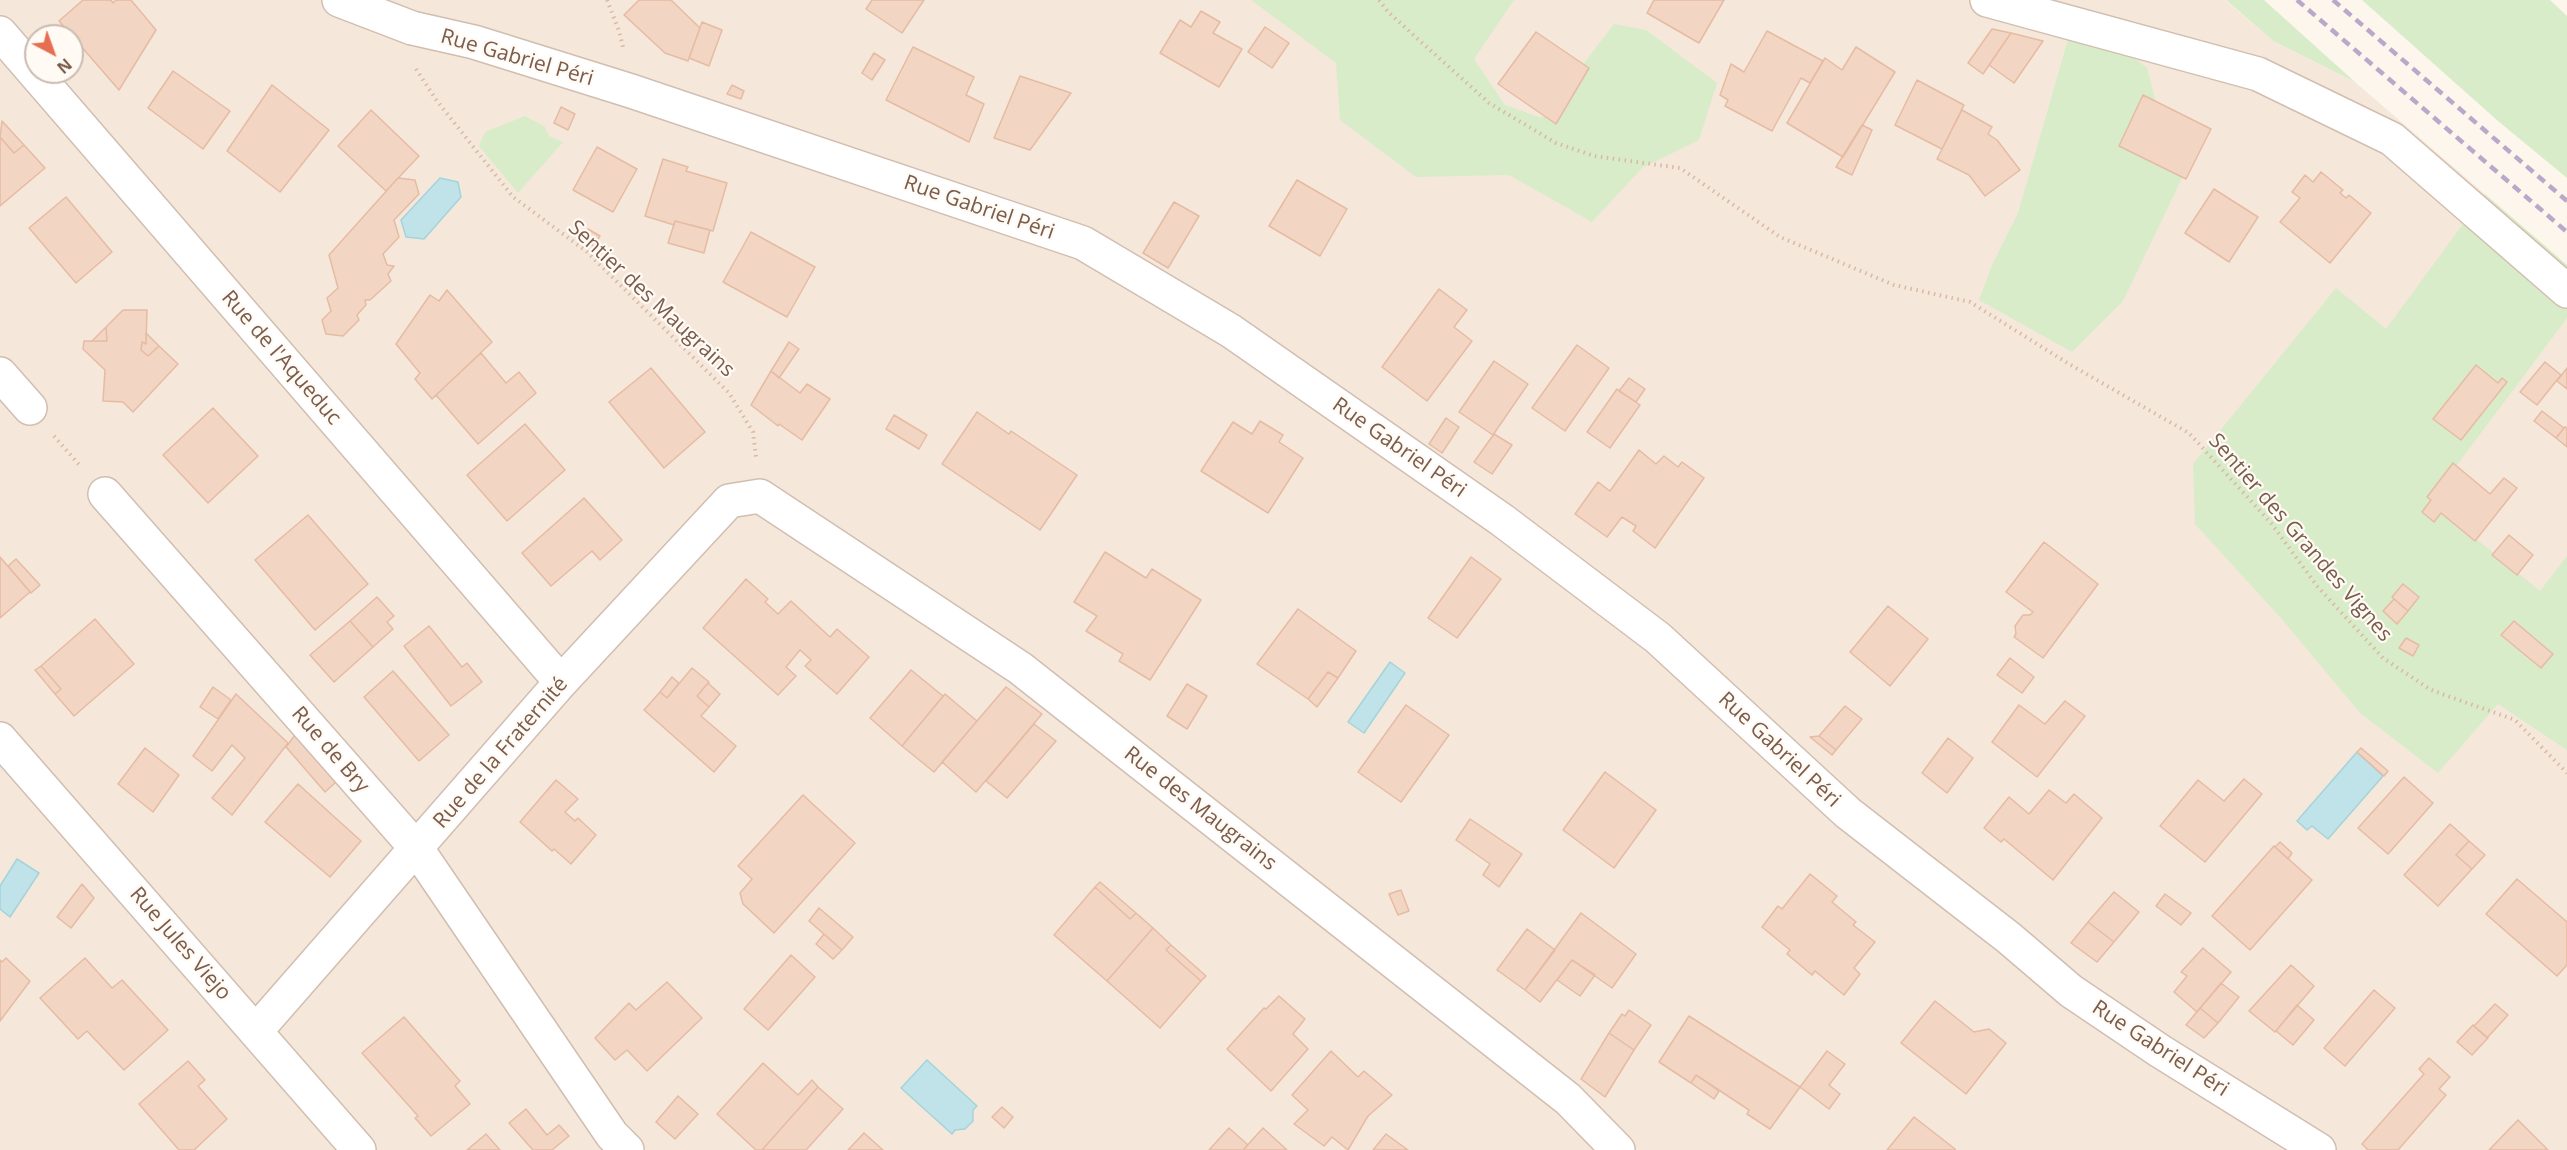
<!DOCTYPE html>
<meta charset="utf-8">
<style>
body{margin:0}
#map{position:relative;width:2567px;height:1150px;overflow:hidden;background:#fdf6ec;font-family:"Open Sans",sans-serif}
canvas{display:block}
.north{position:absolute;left:24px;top:24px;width:60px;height:60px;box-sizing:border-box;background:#fffaf3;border:2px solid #cabbb1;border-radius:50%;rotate:139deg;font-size:16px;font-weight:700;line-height:24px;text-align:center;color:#7a5c4d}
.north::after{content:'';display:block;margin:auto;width:21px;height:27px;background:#e76f51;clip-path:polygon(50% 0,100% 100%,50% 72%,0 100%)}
</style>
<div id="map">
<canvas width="2567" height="1150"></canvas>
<div class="north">N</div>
</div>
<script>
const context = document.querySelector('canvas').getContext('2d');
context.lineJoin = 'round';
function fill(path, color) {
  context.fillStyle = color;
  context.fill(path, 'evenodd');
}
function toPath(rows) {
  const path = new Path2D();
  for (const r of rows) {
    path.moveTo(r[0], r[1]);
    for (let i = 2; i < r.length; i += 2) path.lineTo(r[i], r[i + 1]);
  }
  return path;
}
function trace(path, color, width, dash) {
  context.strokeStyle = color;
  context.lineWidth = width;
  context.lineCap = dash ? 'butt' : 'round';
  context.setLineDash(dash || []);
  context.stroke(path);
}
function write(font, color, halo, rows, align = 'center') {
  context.font = font + ' "Open Sans",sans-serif';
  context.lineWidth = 4.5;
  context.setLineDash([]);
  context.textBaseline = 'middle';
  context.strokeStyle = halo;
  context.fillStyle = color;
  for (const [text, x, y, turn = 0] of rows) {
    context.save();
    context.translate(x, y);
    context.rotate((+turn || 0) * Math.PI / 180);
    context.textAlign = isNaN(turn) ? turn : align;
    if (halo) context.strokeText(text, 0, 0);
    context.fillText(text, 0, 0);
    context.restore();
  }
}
const residential = toPath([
 [0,0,2225,0,2273,41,2355,82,2567,265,2567,1150,0,1150],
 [36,36,72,36,72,72,36,72]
]);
const green = toPath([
 [1251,0,1514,0,1474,59,1505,105,1542,118,1614,24,1646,30,1717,83,1699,140,1642,168,1592,222,1509,175,1416,177,1340,120,1336,63],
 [2226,0,2264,0,2355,82,2273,41],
 [2362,0,2550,0,2567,16,2567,178,2498,121],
 [2069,36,2124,50,2147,68,2158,110,2197,147,2123,301,2072,352,1979,300,1992,265,2018,213],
 [525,116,545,127,549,136,563,142,518,193,479,146,485,132],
 [2485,194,2567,265,2567,318,2430,501,2540,591,2567,556,2567,750,2498,704,2438,773,2360,713,2280,617,2195,524,2193,464,2336,288,2386,329]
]);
const water = toPath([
 [440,178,458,182,461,197,424,239,406,237,401,220,440,178],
 [1390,662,1405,673,1364,733,1348,722,1390,662],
 [2357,752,2383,776,2328,839,2312,826,2307,830,2297,821,2357,752],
 [17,859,39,873,10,917,0,909,0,886,17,859],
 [927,1060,977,1106,973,1110,973,1121,965,1129,955,1130,952,1134,901,1088,927,1060]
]);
const building = toPath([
 [83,0,111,0,113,3,116,0,131,0,156,30,119,90,59,21,83,0],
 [639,0,671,0,700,28,688,61,665,53,624,15,639,0],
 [872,0,924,0,902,33,866,9,872,0],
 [1654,0,1724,0,1699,43,1647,13,1654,0],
 [1201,11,1220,22,1213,33,1242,49,1219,87,1160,53,1180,20,1191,27,1201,11],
 [702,22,722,30,709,66,689,58,702,22],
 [1265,27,1289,43,1272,68,1248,52,1265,27],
 [1992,29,2011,33,1983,74,1968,63,1992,29],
 [1767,31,1823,61,1810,83,1801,78,1772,131,1725,106,1728,100,1720,95,1731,64,1744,72,1767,31],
 [1536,32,1589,68,1556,124,1498,84,1536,32],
 [2011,33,2043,41,2014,83,1989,65,2011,33],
 [913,47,974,77,966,95,984,104,969,142,886,100,913,47],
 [1856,47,1895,72,1843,157,1787,123,1825,58,1842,70,1856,47],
 [874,53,885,60,872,80,862,73,874,53],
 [173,71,230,111,203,149,148,108,173,71],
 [1020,76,1071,93,1030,150,994,138,1020,76],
 [1917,80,1964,105,1942,149,1895,125,1917,80],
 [272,85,329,130,280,192,227,151,272,85],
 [732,85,744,91,741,99,727,94,732,85],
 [2143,95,2211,129,2186,179,2119,146,2143,95],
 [561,107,575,114,568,130,554,123,561,107],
 [371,110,419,156,386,191,338,146,371,110],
 [1962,110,1992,127,1988,134,1997,140,2020,170,1985,196,1969,175,1937,159,1962,110],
 [2,121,24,145,14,153,0,137,2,121],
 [1862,125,1872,130,1852,175,1836,167,1862,125],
 [0,137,14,153,24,145,45,168,0,206,0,137],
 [597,147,637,169,613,212,573,190,597,147],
 [663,159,688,167,686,171,727,183,713,231,675,221,674,225,645,216,663,159],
 [2321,172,2343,190,2340,193,2346,198,2349,195,2371,213,2330,263,2280,222,2300,198,2292,192,2305,175,2313,182,2321,172],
 [398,178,415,180,419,194,394,220,399,237,383,254,387,265,394,266,388,274,391,281,370,300,365,300,366,305,357,315,359,320,343,336,326,334,322,320,331,311,327,298,338,288,329,255,398,178],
 [1297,180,1347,209,1320,256,1269,226,1297,180],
 [2214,189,2258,217,2229,262,2185,233,2214,189],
 [66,197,112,252,76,283,29,228,66,197],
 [1174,202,1199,216,1168,268,1143,253,1174,202],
 [675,221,710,230,704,253,668,243,675,221],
 [588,229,600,236,594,247,584,238,588,229],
 [751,232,815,267,787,317,723,282,751,232],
 [1439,289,1467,310,1454,327,1472,341,1427,401,1382,367,1439,289],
 [447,290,492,342,432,399,415,379,420,373,396,344,430,295,439,301,447,290],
 [123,310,147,310,146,344,142,342,141,350,148,356,159,346,178,364,133,412,123,402,103,401,105,370,83,349,84,341,107,341,106,327,123,310],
 [106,327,107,341,92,341,106,327],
 [146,333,159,346,148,356,141,350,142,342,146,344,146,333],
 [789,342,799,349,779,378,771,371,789,342],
 [1577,345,1609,368,1565,431,1532,408,1577,345],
 [481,353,506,383,519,372,536,393,478,444,436,395,481,353],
 [1494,361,1528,384,1493,435,1459,412,1494,361],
 [2545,362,2561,375,2537,405,2520,392,2545,362],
 [2476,365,2498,383,2502,378,2507,382,2461,440,2433,419,2476,365],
 [651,368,705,432,664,468,609,402,651,368],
 [2567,368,2567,389,2557,381,2567,368],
 [771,371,800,393,807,384,830,399,802,440,779,424,778,426,751,405,771,371],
 [1629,378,1645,389,1636,402,1619,391,1629,378],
 [1617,389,1640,405,1610,448,1587,432,1617,389],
 [213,408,258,456,208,503,163,455,213,408],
 [2542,411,2564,428,2556,438,2534,421,2542,411],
 [977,412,1009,434,1011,431,1077,475,1040,530,942,464,977,412],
 [894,415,927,435,919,449,886,429,894,415],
 [1446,418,1459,427,1442,453,1429,444,1446,418],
 [1260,421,1283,435,1279,442,1303,458,1268,513,1201,471,1233,422,1252,434,1260,421],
 [525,424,565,470,507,521,467,475,525,424],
 [2565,427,2567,428,2567,447,2556,438,2565,427],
 [1494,434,1512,445,1492,474,1474,462,1494,434],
 [1639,450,1656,464,1664,456,1678,467,1682,462,1704,478,1655,548,1633,531,1636,526,1622,517,1607,537,1575,514,1598,482,1610,491,1639,450],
 [2453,463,2490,494,2504,478,2517,488,2475,541,2441,513,2434,522,2422,512,2431,500,2427,497,2453,463],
 [584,498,622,540,600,560,592,551,551,586,522,553,584,498],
 [308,515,368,584,315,630,255,560,308,515],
 [2509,535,2533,555,2517,575,2492,555,2509,535],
 [2044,542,2098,584,2043,658,2014,637,2016,634,2015,626,2023,615,2030,615,2033,612,2006,592,2044,542],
 [1105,552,1146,578,1152,569,1201,600,1150,680,1119,661,1123,654,1086,631,1097,616,1074,602,1105,552],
 [0,557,30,592,0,618,0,557],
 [1471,557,1501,579,1457,638,1428,618,1471,557],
 [16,559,40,585,31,593,8,566,16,559],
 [746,579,768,599,765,602,778,614,791,601,830,637,837,629,869,657,837,694,805,666,811,660,800,650,786,667,796,676,778,695,703,628,746,579],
 [2403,584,2419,597,2408,611,2392,597,2403,584],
 [377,597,394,616,387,622,393,629,373,647,350,621,377,597],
 [2394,599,2408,611,2397,624,2383,611,2394,599],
 [1888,606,1928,639,1890,686,1850,652,1888,606],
 [1298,609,1356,651,1338,678,1328,672,1308,699,1257,664,1298,609],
 [95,619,134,664,74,716,55,694,61,689,41,666,95,619],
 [350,621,373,647,334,682,310,655,350,621],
 [2514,621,2553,654,2541,668,2501,635,2514,621],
 [429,626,462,667,467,663,482,682,451,706,404,646,429,626],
 [2406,638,2419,645,2413,656,2399,648,2406,638],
 [2010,658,2034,677,2022,693,1997,675,2010,658],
 [41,666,61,689,55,694,35,670,41,666],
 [692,668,709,682,697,696,709,707,701,716,736,746,714,772,644,710,660,692,667,698,692,668],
 [911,670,943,696,902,746,870,718,911,670],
 [393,671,449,735,419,761,364,697,393,671],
 [1328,672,1338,678,1317,707,1308,699,1328,672],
 [672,677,679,683,667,698,660,692,672,677],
 [708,683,720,694,709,707,697,696,708,683],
 [1187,684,1207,696,1187,729,1167,716,1187,684],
 [213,687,231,700,218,719,200,707,213,687],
 [1006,687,1042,714,976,792,942,762,1006,687],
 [236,694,288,743,232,815,212,798,245,758,232,745,212,771,193,756,236,694],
 [945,694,977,721,934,772,902,746,945,694],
 [2065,701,2085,716,2037,777,1992,742,2019,705,2045,724,2065,701],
 [1406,705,1449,735,1401,802,1358,772,1406,705],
 [1845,706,1862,719,1836,750,1819,736,1845,706],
 [1034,724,1056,741,1007,798,986,781,1034,724],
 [295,735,336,782,325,792,286,747,295,735],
 [1819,736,1836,750,1832,755,1810,737,1819,736],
 [1948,738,1973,758,1947,793,1922,773,1948,738],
 [145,748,179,775,153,812,118,784,145,748],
 [2361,748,2388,771,2384,776,2357,752,2361,748],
 [1605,772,1656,810,1614,868,1563,830,1605,772],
 [2404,777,2433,803,2388,854,2358,828,2404,777],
 [2244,779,2262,794,2205,862,2160,826,2198,780,2224,801,2244,779],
 [556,780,578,799,565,812,575,821,578,818,596,835,571,864,554,849,552,851,520,822,556,780],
 [298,784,361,841,330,877,265,822,298,784],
 [2049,790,2066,803,2074,794,2102,818,2053,880,2004,839,2001,842,1984,828,2009,797,2029,814,2049,790],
 [803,795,855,843,774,933,743,904,740,893,752,879,738,866,803,795],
 [1470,819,1522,854,1499,887,1483,875,1490,864,1456,840,1470,819],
 [2450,824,2469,841,2456,855,2472,869,2438,906,2404,875,2450,824],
 [2469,841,2485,855,2472,869,2456,855,2469,841],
 [2280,842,2292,853,2288,859,2275,847,2280,842],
 [2274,846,2312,880,2250,950,2212,916,2274,846],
 [1810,874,1837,896,1832,902,1856,922,1853,925,1875,942,1854,968,1860,974,1844,995,1815,971,1812,975,1787,954,1790,950,1762,927,1778,906,1782,909,1810,874],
 [2517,879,2567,922,2567,965,2557,976,2486,914,2517,879],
 [1100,882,1136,913,1130,919,1095,887,1100,882],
 [82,884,94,898,71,928,57,917,82,884],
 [1095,887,1130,919,1136,913,1153,928,1107,981,1054,935,1095,887],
 [1401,890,1409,911,1398,915,1389,894,1401,890],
 [2114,892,2139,912,2114,942,2088,922,2114,892],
 [2165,894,2191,913,2181,925,2156,906,2165,894],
 [819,908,853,937,842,950,809,921,819,908],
 [1581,913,1636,954,1612,988,1572,960,1540,1002,1525,990,1581,913],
 [2088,922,2114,942,2097,962,2071,943,2088,922],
 [1153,928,1171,945,1166,950,1201,981,1160,1028,1107,981,1153,928],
 [1527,929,1555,950,1525,990,1497,970,1527,929],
 [824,934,842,950,833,959,816,944,824,934],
 [1171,945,1206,976,1201,981,1166,950,1171,945],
 [2203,948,2231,972,2197,1012,2174,992,2187,976,2181,972,2203,948],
 [791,955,815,977,768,1030,744,1009,791,955],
 [6,958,30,981,0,1021,0,960,2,962,6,958],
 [85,958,112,988,122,980,168,1030,124,1070,87,1031,78,1039,40,998,85,958],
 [1572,960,1595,975,1580,996,1557,980,1572,960],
 [2291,965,2314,986,2275,1032,2249,1011,2291,965],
 [667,982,702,1018,647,1071,627,1050,615,1060,595,1038,629,1003,636,1010,667,982],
 [2221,983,2239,997,2218,1023,2200,1008,2221,983],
 [2374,990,2395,1008,2345,1066,2324,1048,2374,990],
 [1279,996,1305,1019,1293,1034,1308,1049,1271,1091,1227,1049,1264,1008,1266,1009,1279,996],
 [1935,1001,1974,1032,1989,1029,2006,1043,1966,1094,1901,1043,1935,1001],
 [2495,1004,2508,1015,2487,1038,2474,1026,2495,1004],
 [2297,1005,2314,1020,2293,1045,2276,1031,2297,1005],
 [2200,1008,2218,1023,2204,1038,2186,1025,2200,1008],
 [1629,1010,1651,1025,1634,1050,1609,1033,1622,1014,1625,1016,1629,1010],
 [1689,1016,1800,1087,1770,1129,1747,1114,1749,1110,1696,1075,1691,1083,1659,1062,1689,1016],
 [404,1017,460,1081,455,1086,470,1104,431,1136,415,1118,418,1116,362,1053,404,1017],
 [2473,1025,2488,1038,2472,1055,2457,1042,2473,1025],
 [1609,1033,1634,1050,1605,1097,1581,1079,1609,1033],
 [1331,1051,1358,1077,1364,1071,1392,1095,1368,1116,1348,1150,1332,1137,1324,1146,1294,1124,1308,1110,1292,1095,1331,1051],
 [1827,1051,1845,1064,1829,1085,1840,1094,1829,1109,1800,1087,1827,1051],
 [2429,1058,2450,1077,2439,1089,2446,1095,2398,1150,2368,1150,2362,1144,2424,1074,2419,1069,2429,1058],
 [188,1061,205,1080,198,1086,227,1119,194,1150,179,1150,139,1104,188,1061],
 [763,1063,798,1095,812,1080,818,1087,762,1150,756,1150,717,1114,763,1063],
 [1696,1075,1719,1091,1714,1099,1691,1083,1696,1075],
 [818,1087,843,1109,806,1150,762,1150,818,1087],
 [678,1096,698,1114,675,1139,656,1122,678,1096],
 [1002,1107,1013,1117,1004,1128,992,1117,1002,1107],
 [526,1109,547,1135,559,1125,569,1136,552,1150,533,1150,509,1123,526,1109],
 [1914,1117,1955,1149,1955,1150,1887,1150,1914,1117],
 [2518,1120,2548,1150,2489,1150,2518,1120],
 [1229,1128,1248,1145,1243,1150,1209,1150,1229,1128],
 [1263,1128,1287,1150,1243,1150,1263,1128],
 [864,1133,883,1150,848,1150,864,1133],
 [486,1134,500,1150,467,1150,486,1134],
 [1386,1134,1408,1150,1373,1150,1386,1134]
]);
const path = toPath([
 [607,0,619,31,623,47],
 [1379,0,1389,13,1489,103,1556,143,1594,156,1680,168,1780,237,1894,285,1970,302,2069,364,2189,433,2271,523,2317,586,2383,658,2431,690,2515,720,2567,773],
 [416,69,437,101,513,197,586,251,729,393,753,432,756,457],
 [54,436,81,467]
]);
const minor = toPath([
 [339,0,412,28,474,42,631,91,1083,243,1231,331,1502,520,1658,638,1848,813,2009,938,2071,991,2160,1051,2319,1150],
 [1987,0,2258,74,2392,139,2567,291],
 [0,33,561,682],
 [0,374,30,408],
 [105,494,417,849,612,1135,627,1150],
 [0,739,359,1150],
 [256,1031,561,682,729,501,760,496,1020,668,1568,1099,1618,1150]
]);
const rail = toPath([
 [2297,0,2567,232],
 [2333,0,2567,201]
]);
const streetNames = [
 ["Rue Gabriel Péri",517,58,16],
 ["Rue Gabriel Péri",979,208,19],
 ["Sentier des Maugrains",651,299,43],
 ["Rue de l'Aqueduc",281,358,49],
 ["Rue Gabriel Péri",1399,448,35],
 ["Sentier des Grandes Vignes",2300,538,49],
 ["Rue de Bry",330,750,49],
 ["Rue Gabriel Péri",1779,750,43],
 ["Rue de la Fraternité",501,753,-49],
 ["Rue des Maugrains",1200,809,38],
 ["Rue Jules Viejo",180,944,49],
 ["Rue Gabriel Péri",2160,1049,33]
];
fill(residential, '#f5e8da');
fill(green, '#d8ecc9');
fill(water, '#bfe3e8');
trace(water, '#a5d3da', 1.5);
fill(building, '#f3d5c3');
trace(building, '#e6bba3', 1.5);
trace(minor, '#d1beb0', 36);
trace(path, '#d9b8a5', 4, [1.5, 4.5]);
trace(minor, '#fff', 33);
trace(rail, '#b9a8c9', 4.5, [9, 6]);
write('21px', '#7a5c4d', '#fffaf3', streetNames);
</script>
